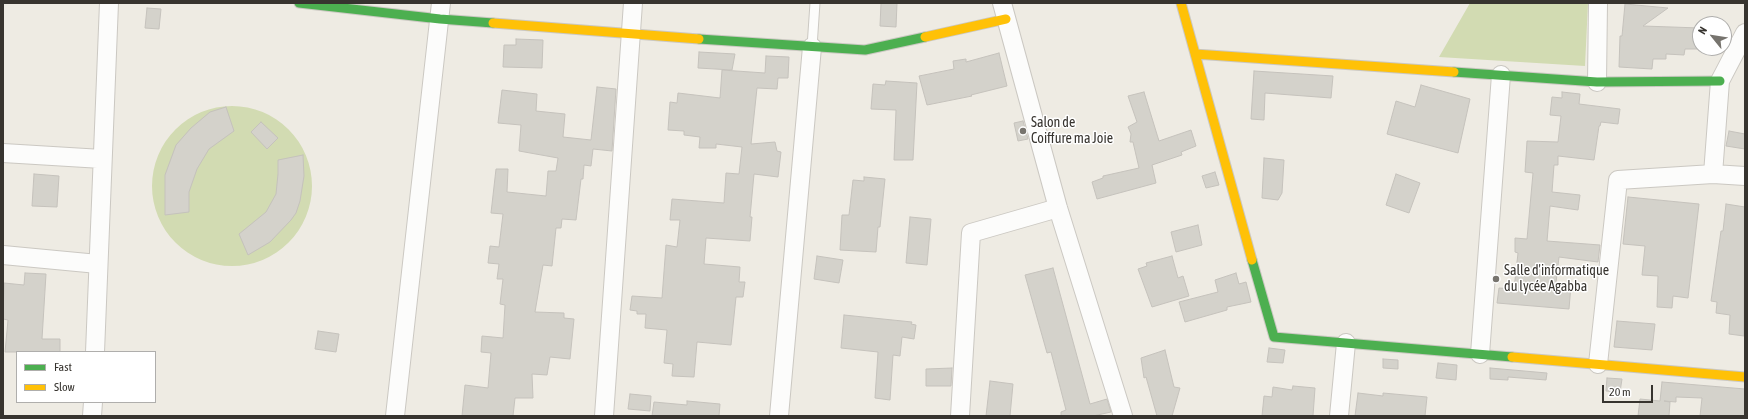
<!DOCTYPE html>
<meta charset="utf-8">
<style>
body{margin:0}
#map{position:relative;width:1748px;height:419px;overflow:hidden;background:#eeebe3;font-family:"Asap Condensed",sans-serif}
canvas{display:block}
.frame{position:absolute;inset:0;border:4px solid #37342f;pointer-events:none}
.legend{position:absolute;left:16px;top:351px;width:140px;height:52px;box-sizing:border-box;background:#fff;border:1px solid #afaeac;margin:0;padding:5px 7px;list-style:none;font-size:12px;color:#37342f}
.legend li{display:flex;align-items:center;gap:8px;height:20px}
.legend b{width:20px;border:1px solid #afaeac}
.north{position:absolute;left:1692px;top:16px;width:40px;height:40px;box-sizing:border-box;background:#fff;border:1px solid #afaeac;border-radius:50%;rotate:300deg;font-size:11px;font-weight:700;line-height:16px;text-align:center;color:#37342f}
.north::after{content:'';display:block;margin:auto;width:14px;height:18px;background:#77746e;clip-path:polygon(50% 0,100% 100%,50% 72%,0 100%)}
.scale{position:absolute;left:1602px;top:385px;width:51px;height:18px;box-sizing:border-box;border:2px solid #37342f;border-top:0;padding-left:5px;font-size:12px;line-height:14px;white-space:nowrap;color:#37342f;-webkit-text-stroke:3px #fff;paint-order:stroke}
</style>
<div id="map">
<canvas width="1748" height="419"></canvas>
<div class="frame"></div>
<ul class="legend">
<li><b style="height:5px;background:#4caf50"></b>Fast</li>
<li><b style="height:5px;background:#ffc107"></b>Slow</li>
</ul>
<div class="north">N</div>
<div class="scale">20 m</div>
</div>
<script>
const context = document.querySelector('canvas').getContext('2d');
context.lineJoin = 'round';
function fill(path, color) {
  context.fillStyle = color;
  context.fill(path, 'evenodd');
}
function toPath(rows) {
  const path = new Path2D();
  for (const r of rows) {
    if (r.length === 3) {
      path.moveTo(r[0] + r[2], r[1]);
      path.arc(r[0], r[1], r[2], 0, 2 * Math.PI);
      continue;
    }
    path.moveTo(r[0], r[1]);
    for (let i = 2; i < r.length; i += 2) path.lineTo(r[i], r[i + 1]);
  }
  return path;
}
function trace(path, color, width, dash) {
  context.strokeStyle = color;
  context.lineWidth = width;
  context.lineCap = dash ? 'butt' : 'round';
  context.setLineDash(dash || []);
  context.stroke(path);
}
function write(font, color, halo, rows, align = 'center') {
  context.font = font + ' "Asap Condensed",sans-serif';
  context.lineWidth = 3;
  context.setLineDash([]);
  context.textBaseline = 'middle';
  context.strokeStyle = halo;
  context.fillStyle = color;
  for (const [text, x, y, turn = 0] of rows) {
    context.save();
    context.translate(x, y);
    context.rotate((+turn || 0) * Math.PI / 180);
    context.textAlign = isNaN(turn) ? turn : align;
    if (halo) context.strokeText(text, 0, 0);
    context.fillText(text, 0, 0);
    context.restore();
  }
}
const green = toPath([
 [1470,3,1588,3,1585,66,1439,57],
 [232,186,80]
]);
const building = toPath([
 [881,3,897,3,896,27,880,26,881,3],
 [1625,4,1668,8,1643,26,1700,28,1700,49,1685,49,1684,55,1666,54,1666,59,1653,59,1652,69,1619,67,1620,36,1622,36,1625,4],
 [147,8,161,9,159,29,145,28,147,8],
 [516,39,543,40,542,68,503,67,504,45,516,45,516,39],
 [699,52,735,54,732,70,698,68,699,52],
 [999,53,1007,86,971,95,972,96,927,105,919,76,954,69,953,61,966,59,966,62,999,53],
 [766,56,789,57,788,78,778,78,777,89,757,88,751,144,775,142,777,151,781,152,778,177,754,174,750,217,752,217,750,241,706,238,704,264,740,267,739,282,745,282,743,297,736,297,731,345,697,342,694,377,672,376,673,364,664,363,667,330,645,328,646,314,637,314,637,311,630,310,632,296,662,298,666,245,677,247,680,220,670,220,672,199,724,203,726,173,739,174,742,147,716,144,716,148,699,148,700,137,684,135,684,131,668,130,670,102,677,103,678,93,720,98,722,70,765,73,766,56],
 [1254,71,1333,76,1331,98,1265,93,1264,120,1251,119,1254,71],
 [886,81,917,83,913,160,894,160,896,110,871,109,873,84,885,85,886,81],
 [1421,85,1470,99,1458,153,1387,134,1396,101,1415,107,1421,85],
 [597,87,616,89,612,151,593,149,591,166,584,165,583,179,581,179,576,220,562,219,561,228,556,228,552,266,543,265,535,312,564,313,564,318,574,319,570,359,550,357,547,375,532,374,533,398,515,398,513,416,462,416,465,385,488,388,491,353,481,352,482,336,503,338,505,305,500,304,503,279,497,279,499,264,488,263,490,246,499,247,503,214,491,213,496,169,508,169,507,192,546,196,548,171,556,171,558,158,519,151,521,125,498,123,502,90,537,94,536,111,565,114,563,137,591,140,597,87],
 [1144,92,1159,141,1191,130,1196,146,1181,152,1182,155,1152,165,1156,183,1097,199,1092,182,1103,178,1103,176,1139,168,1133,142,1130,142,1131,134,1128,127,1137,122,1128,96,1144,92],
 [1562,92,1580,94,1579,104,1620,109,1618,124,1601,122,1600,126,1599,126,1594,160,1558,156,1558,165,1554,165,1552,192,1580,195,1578,210,1550,206,1547,241,1600,245,1598,262,1559,257,1556,283,1571,285,1569,309,1497,303,1499,288,1514,289,1518,253,1515,252,1515,238,1527,239,1533,173,1525,172,1527,141,1558,142,1561,116,1550,115,1552,97,1562,98,1562,92],
 [226,107,234,131,209,149,197,169,189,192,189,212,165,215,165,175,176,145,191,128,210,112,226,107],
 [1023,121,1028,139,1018,141,1014,123,1023,121],
 [261,122,278,138,267,149,251,132,261,122],
 [1729,131,1745,134,1745,149,1726,146,1729,131],
 [303,155,304,176,300,201,296,213,291,220,270,242,248,255,239,234,266,212,276,194,278,174,278,160,303,155],
 [1264,158,1284,160,1282,193,1278,200,1262,198,1264,158],
 [1215,172,1219,185,1206,188,1202,176,1215,172],
 [34,174,59,176,57,207,32,206,34,174],
 [1396,174,1420,183,1409,213,1386,205,1396,174],
 [864,177,885,179,880,227,878,227,876,252,840,250,842,215,849,215,853,180,864,181,864,177],
 [1628,197,1699,204,1688,298,1673,296,1672,308,1657,307,1658,276,1642,275,1645,246,1623,244,1628,197],
 [1726,204,1745,207,1744,336,1729,334,1730,315,1716,313,1717,302,1711,301,1721,231,1723,231,1726,204],
 [910,217,931,219,927,265,906,263,910,217],
 [1198,225,1202,245,1176,252,1171,232,1198,225],
 [817,256,843,260,839,283,814,279,817,256],
 [1172,256,1178,278,1183,276,1189,296,1152,307,1138,269,1147,266,1146,263,1172,256],
 [1053,268,1090,404,1107,399,1111,412,1093,416,1061,416,1061,412,1066,410,1051,352,1047,353,1025,275,1053,268],
 [25,273,46,274,42,339,60,339,60,352,5,352,8,320,3,319,4,283,24,285,25,273],
 [1236,273,1239,284,1246,282,1251,302,1227,307,1227,310,1185,322,1179,302,1218,292,1215,280,1236,273],
 [844,315,912,322,911,324,916,325,914,339,902,337,900,356,893,355,890,400,875,398,878,352,841,348,844,315],
 [1617,321,1655,324,1652,350,1614,347,1617,321],
 [318,331,339,334,336,352,315,349,318,331],
 [1269,348,1285,350,1283,363,1267,362,1269,348],
 [1165,350,1174,387,1180,388,1172,416,1157,416,1146,377,1144,378,1141,358,1165,350],
 [1383,359,1398,360,1398,369,1383,368,1383,359],
 [1438,363,1457,365,1456,380,1436,378,1438,363],
 [952,368,951,386,926,386,926,369,952,368],
 [1490,368,1547,373,1546,380,1508,377,1508,380,1490,379,1490,368],
 [1607,378,1622,379,1620,392,1606,391,1607,378],
 [990,381,1013,384,1010,416,986,416,990,381],
 [1662,382,1745,389,1745,416,1700,416,1702,398,1676,397,1676,402,1664,401,1670,402,1669,416,1638,416,1640,399,1660,401,1662,382],
 [1293,386,1315,388,1313,416,1262,416,1264,396,1272,397,1273,387,1292,390,1293,386],
 [1358,393,1383,396,1383,393,1427,397,1425,416,1355,416,1358,393],
 [630,394,651,396,650,411,628,409,630,394],
 [687,401,720,404,719,416,652,416,654,402,687,405,687,401]
]);
const lane = toPath([
 [812,47,815,3]
]);
const street = toPath([
 [1002,3,1058,208,1123,416],
 [1745,33,1720,81,1713,174,1745,176],
 [1597,82,1598,3],
 [3,153,102,159],
 [3,255,98,264],
 [95,352,109,3],
 [1480,354,1501,75],
 [1598,364,1618,180,1713,174],
 [92,416,93,402],
 [395,416,441,3],
 [604,416,633,3],
 [779,416,812,47],
 [960,416,971,233,1058,208],
 [1339,416,1346,343]
]);
const fast = toPath([
 [299,3,440,19,493,23],
 [699,39,865,50,925,37],
 [1454,72,1597,82,1720,81],
 [1252,260,1274,337,1512,357]
]);
const slow = toPath([
 [1181,3,1252,260],
 [493,23,699,39],
 [925,37,1006,19],
 [1195,54,1454,72],
 [1512,357,1745,377]
]);
const markers = [
 [1023,131,4,"#77746e"],
 [1496,279,4,"#77746e"]
];
const poiNames = [
 ["Salon de",1031,123],
 ["Coiffure ma Joie",1031,139],
 ["Salle d'informatique",1504,271],
 ["du lycée Agabba",1504,287]
];
fill(green, '#d2dbb2');
fill(building, '#d4d2cb');
trace(building, '#c5c2bc', 1);
trace(lane, '#cbc8c2', 11);
trace(street, '#cbc8c2', 20);
trace(fast, '#cbc8c2', 11);
trace(slow, '#cbc8c2', 11);
trace(lane, '#fcfcfb', 9);
trace(street, '#fcfcfb', 18);
trace(fast, '#4caf50', 9);
trace(slow, '#ffc107', 9);
for (const [x, y, r, color] of markers) {
  const dot = new Path2D();
  dot.arc(x, y, r, 0, 2 * Math.PI);
  context.fillStyle = color;
  context.fill(dot);
  trace(dot, '#fff', 1.5);
}
write('14px', '#37342f', '#fff', poiNames, 'left');
</script>
